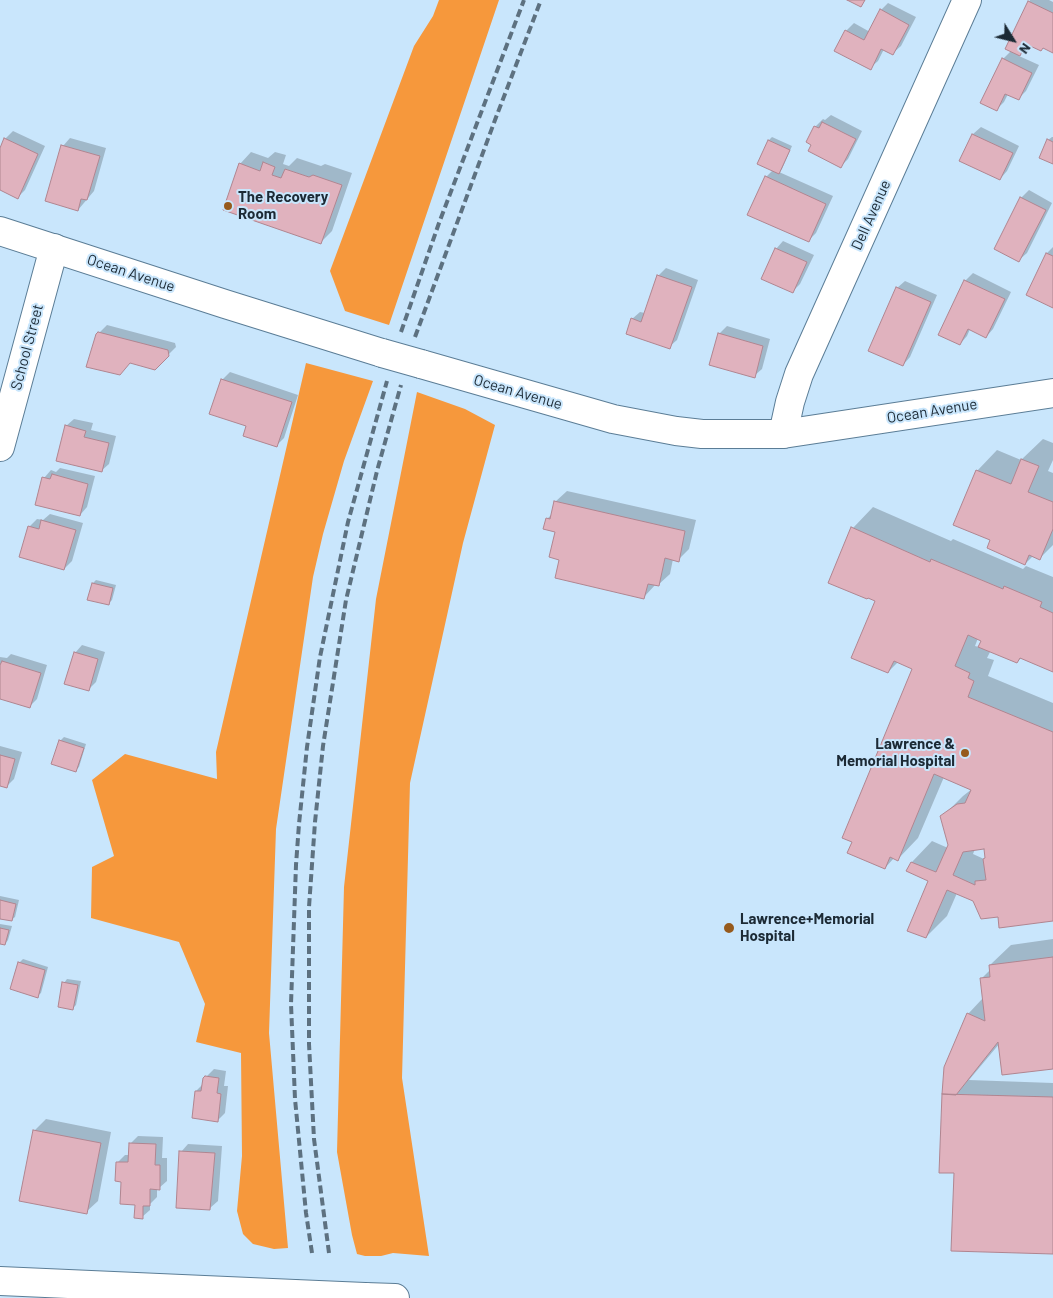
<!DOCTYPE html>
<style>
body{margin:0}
#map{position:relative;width:1053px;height:1298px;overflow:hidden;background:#c9e6fc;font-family:Barlow,sans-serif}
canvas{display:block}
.north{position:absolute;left:988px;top:15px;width:50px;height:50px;-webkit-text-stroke:4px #c9e6fc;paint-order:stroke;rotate:126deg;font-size:14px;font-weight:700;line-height:20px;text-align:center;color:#1c2a35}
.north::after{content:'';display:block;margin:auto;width:18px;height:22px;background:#1c2a35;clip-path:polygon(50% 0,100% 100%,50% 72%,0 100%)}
</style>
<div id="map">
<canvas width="1053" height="1298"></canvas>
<div class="north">N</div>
</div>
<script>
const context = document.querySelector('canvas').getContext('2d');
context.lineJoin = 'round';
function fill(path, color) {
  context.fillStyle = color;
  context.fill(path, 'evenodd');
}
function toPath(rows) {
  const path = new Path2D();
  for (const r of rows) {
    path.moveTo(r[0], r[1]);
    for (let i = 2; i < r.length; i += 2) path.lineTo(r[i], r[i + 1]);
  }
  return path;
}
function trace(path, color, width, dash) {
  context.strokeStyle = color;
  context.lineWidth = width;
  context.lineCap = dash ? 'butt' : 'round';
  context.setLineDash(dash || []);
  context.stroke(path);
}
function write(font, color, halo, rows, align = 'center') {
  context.font = font + ' Barlow,sans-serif';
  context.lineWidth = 4;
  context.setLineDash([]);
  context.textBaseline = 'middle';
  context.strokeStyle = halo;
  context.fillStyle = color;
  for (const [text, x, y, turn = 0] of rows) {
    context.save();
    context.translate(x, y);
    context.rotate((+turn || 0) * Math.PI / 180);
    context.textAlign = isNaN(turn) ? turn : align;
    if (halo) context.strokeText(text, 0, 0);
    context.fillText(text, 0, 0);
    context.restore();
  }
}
const forest = toPath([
 [439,0,499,0,389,325,345,311,330,271,414,46,433,16],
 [306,363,373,381,344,461,323,534,313,577,276,829,269,1033,288,1248,274,1249,253,1244,243,1234,237,1211,242,1156,241,1053,196,1042,205,1004,179,942,91,918,92,867,114,856,92,780,125,754,217,779,216,752],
 [417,392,465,409,495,425,463,543,410,783,402,1078,429,1256,393,1253,381,1256,365,1256,357,1254,352,1235,337,1152,344,887,376,599]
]);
const shadow = toPath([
 [1030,0,1049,0,1053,2,1053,51,1044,47,1029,44,1019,56,1039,65,1026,91,1018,99,1008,94,1004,102,996,110,1003,59,1011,51,1006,48],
 [888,3,916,17,901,46,893,53,884,49,878,61,870,68,846,31,854,23,870,32,881,10],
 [831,115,862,131,848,159,841,166,815,127,823,119,825,120],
 [981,127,1019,146,1007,171,1000,179,961,160,973,134],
 [13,131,45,146,25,190,18,197,0,189,0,151,5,139],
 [772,137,792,146,782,169,779,172,833,196,816,233,809,240,766,177,773,170,758,163,769,140],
 [1052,137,1053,137,1053,163,1048,140],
 [70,138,106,148,94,191,78,210,63,146],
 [251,152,268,158,275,152,286,155,283,164,289,166,297,158,321,166,325,164,352,173,332,231,321,242,240,164],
 [1029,190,1052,203,1027,253,1019,260,1021,198],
 [783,241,814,255,800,284,793,291,776,249],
 [1053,247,1053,307,1028,295,1047,253],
 [666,268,698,280,677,340,669,347,632,319,640,312,645,313,658,276],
 [973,273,1011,292,993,329,986,337,970,329,967,336,960,344,940,334,965,281],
 [905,281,937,295,910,357,903,365,897,288],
 [107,325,175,343,176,347,155,368,97,335],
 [727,326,770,339,762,369,754,376,719,334],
 [230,372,298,395,284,438,276,446,222,380],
 [74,419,93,423,91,430,116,436,109,464,101,471,66,426],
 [1043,439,1053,443,1053,460,1048,471,1053,473,1053,545,1040,558,1033,556,1025,564,977,471,997,450,1021,460],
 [60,468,95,476,87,507,80,515,44,478,51,470,56,472],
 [567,491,696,520,689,549,678,560,673,559,670,574,658,585,656,584,644,597,561,559,556,531,547,519,553,513,555,502],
 [873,507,951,541,953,539,1023,569,1026,566,1053,577,1053,671,1021,658,1017,662,991,650,987,658,994,660,988,676,1053,703,1053,920,999,915,974,900,957,893,947,916,926,937,929,880,908,871,912,862,932,841,948,848,949,845,942,817,963,796,972,789,944,777,918,838,898,859,894,858,885,868,914,668,898,662,888,672,877,600,830,583,853,528],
 [978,638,983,640,979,647,975,646],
 [985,847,987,857,984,859,973,854,975,849],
 [50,514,83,523,72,561,64,569,21,556,30,526,37,519,43,520],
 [96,580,116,585,112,600,108,604,93,583],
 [82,645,105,652,96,682,88,690,75,653],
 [11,654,47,665,37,699,30,706,0,697,0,657,7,658],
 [64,737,86,744,79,767,75,771,60,741],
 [0,746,22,752,14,779,6,787,0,785],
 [0,896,19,900,15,917,11,920,0,917],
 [0,924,12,926,8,940,5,944,0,942],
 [1053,939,1053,1068,1000,1043,969,1080,1053,1083,1053,1252,955,1172,941,1171,968,1014,983,998,981,979,991,969,990,965,1011,945],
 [23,959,48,967,41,993,37,996,19,963],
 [67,979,81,981,76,1005,73,1008,64,983],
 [214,1069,226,1071,224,1086,228,1086,225,1113,218,1120,196,1091,203,1084,204,1079],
 [46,1119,111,1132,98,1201,86,1212,34,1131],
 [138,1136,163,1137,162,1158,167,1158,167,1181,159,1188,157,1188,157,1197,150,1204,150,1210,142,1217,122,1180,117,1163,125,1155,130,1155,130,1144],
 [188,1144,222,1146,218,1201,210,1208,181,1152]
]);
const building = toPath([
 [847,0,865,0,861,7,847,0],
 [1028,1,1053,13,1053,53,1043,48,1041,51,1026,44,1020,56,1005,49,1028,1],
 [880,9,909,25,893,55,881,49,871,70,834,51,845,30,864,40,880,9],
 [1002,58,1032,73,1019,100,1005,94,997,111,980,103,1002,58],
 [822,122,856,139,841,168,808,151,811,145,806,142,814,126,819,128,822,122],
 [972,134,1013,153,1000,180,959,161,972,134],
 [4,138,38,154,18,199,0,190,0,148,4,138],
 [1047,139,1053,142,1053,164,1039,158,1047,139],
 [768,140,790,150,779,174,757,164,768,140],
 [61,145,100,156,87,200,81,199,78,211,45,201,61,145],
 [263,162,275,167,272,175,281,178,285,169,309,177,313,175,342,185,321,244,223,210,239,163,260,171,263,162],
 [765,176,826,204,809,242,747,215,765,176],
 [1020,197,1046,210,1019,262,994,249,1020,197],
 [775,248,807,262,793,293,761,279,775,248],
 [1046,253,1053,256,1053,308,1026,295,1046,253],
 [657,275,692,287,670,349,626,334,631,318,641,322,657,275],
 [964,280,1005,299,986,338,968,329,960,345,938,335,964,280],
 [896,287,931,302,903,366,868,351,896,287],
 [98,332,168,350,169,356,155,370,130,363,120,375,86,367,96,334,98,332],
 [718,333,763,346,755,378,709,365,718,333],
 [221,379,292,402,277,447,243,436,246,426,209,414,221,379],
 [65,425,86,431,84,437,109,443,102,472,56,461,65,425],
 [1021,459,1039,466,1028,492,1053,502,1053,529,1040,560,1029,555,1025,565,987,548,990,540,953,525,976,470,1011,484,1021,459],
 [52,474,88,484,80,516,35,505,42,477,50,479,52,474],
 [554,501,685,531,679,562,665,558,659,586,648,584,644,599,555,578,559,560,549,557,555,532,543,529,546,518,550,519,554,501],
 [41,520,76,530,64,570,19,557,28,526,39,529,41,520],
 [851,527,930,562,931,559,1003,589,1004,586,1042,602,1040,607,1053,613,1053,672,1020,658,1017,663,978,647,981,641,968,635,955,666,970,673,968,678,974,681,968,697,1053,732,1053,921,999,928,998,917,981,919,973,901,947,890,926,938,907,931,928,881,906,871,911,862,936,872,948,845,940,816,957,804,965,803,971,790,934,774,898,861,890,857,885,869,847,853,852,842,842,838,912,669,894,661,888,673,851,658,875,601,868,598,867,599,828,583,851,527],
 [984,849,985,858,983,859,986,880,975,881,975,885,953,875,963,852,984,849],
 [92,583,113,588,109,605,87,600,92,583],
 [74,652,98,659,89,691,64,684,74,652],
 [2,661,41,673,30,708,0,699,0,665,2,661],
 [59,740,84,748,76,772,51,764,59,740],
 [0,755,15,759,7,788,0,786,0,755],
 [0,900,16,904,12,921,0,919,0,900],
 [0,928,9,930,5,945,0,944,0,928],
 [1053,957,1053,1069,1002,1075,998,1042,956,1095,942,1094,944,1067,967,1013,985,1021,980,978,990,977,989,965,1053,957],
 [18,962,45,970,38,998,10,989,18,962],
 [62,982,78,985,73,1010,58,1007,62,982],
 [205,1076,219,1078,217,1093,221,1094,218,1122,192,1118,195,1091,201,1091,203,1078,205,1076],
 [942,1094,1053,1097,1053,1254,951,1251,954,1173,939,1173,942,1094],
 [33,1130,101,1143,87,1214,19,1201,33,1130],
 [129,1143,156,1144,155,1165,160,1165,160,1190,150,1189,150,1206,143,1206,143,1219,134,1218,135,1205,120,1204,121,1182,115,1181,116,1162,128,1162,129,1143],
 [179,1151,215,1153,210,1210,176,1208,179,1151]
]);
const street = toPath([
 [783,434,790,402,799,374,967,0],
 [0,447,54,248]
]);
const secondary = toPath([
 [0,231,225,304,382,353],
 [421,364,613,419,676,431,702,434,783,434,1053,393],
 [0,1281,295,1294],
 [365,1297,395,1298]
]);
const rail = toPath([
 [401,332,439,223,524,0],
 [415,337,495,120,541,0],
 [312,1253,306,1213,295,1099,291,1004,296,865,299,824,307,747,320,657,348,522,387,381],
 [329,1253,314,1139,309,1044,309,907,315,822,323,746,346,600,377,471,401,385]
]);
const secondaryBridge = toPath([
 [382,353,421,364],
 [295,1294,365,1297]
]);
const markers = [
 [228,206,5,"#965a1c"],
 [965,753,5,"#965a1c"],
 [729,928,6,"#965a1c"]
];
const poiNames = [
 ["The Recovery",238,197],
 ["Room",238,214],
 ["Lawrence &",955,744,"right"],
 ["Memorial Hospital",955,761,"right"],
 ["Lawrence+Memorial",740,919],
 ["Hospital",740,936]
];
const streetNames = [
 ["Dell Avenue",871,215,-66],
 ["Ocean Avenue",131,273,18],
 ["School Street",27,347,-75],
 ["Ocean Avenue",518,392,16],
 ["Ocean Avenue",932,411,-9]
];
fill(forest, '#f6983c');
fill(shadow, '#0003');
fill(building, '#e0b2be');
trace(building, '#b08590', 1);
trace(street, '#5b7d96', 30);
trace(secondary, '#5b7d96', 30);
trace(street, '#fff', 28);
trace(secondary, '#fff', 28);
trace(rail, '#5d7180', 4, [8, 4]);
trace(secondaryBridge, '#5b7d96', 30, []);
trace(secondaryBridge, '#fff', 28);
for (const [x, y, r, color] of markers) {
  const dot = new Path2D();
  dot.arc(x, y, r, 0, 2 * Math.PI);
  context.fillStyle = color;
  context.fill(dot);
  trace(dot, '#c9e6fc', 2);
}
write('bold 15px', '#1c2a35', '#c9e6fc', poiNames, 'left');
write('15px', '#1c2a35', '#c9e6fc', streetNames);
</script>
